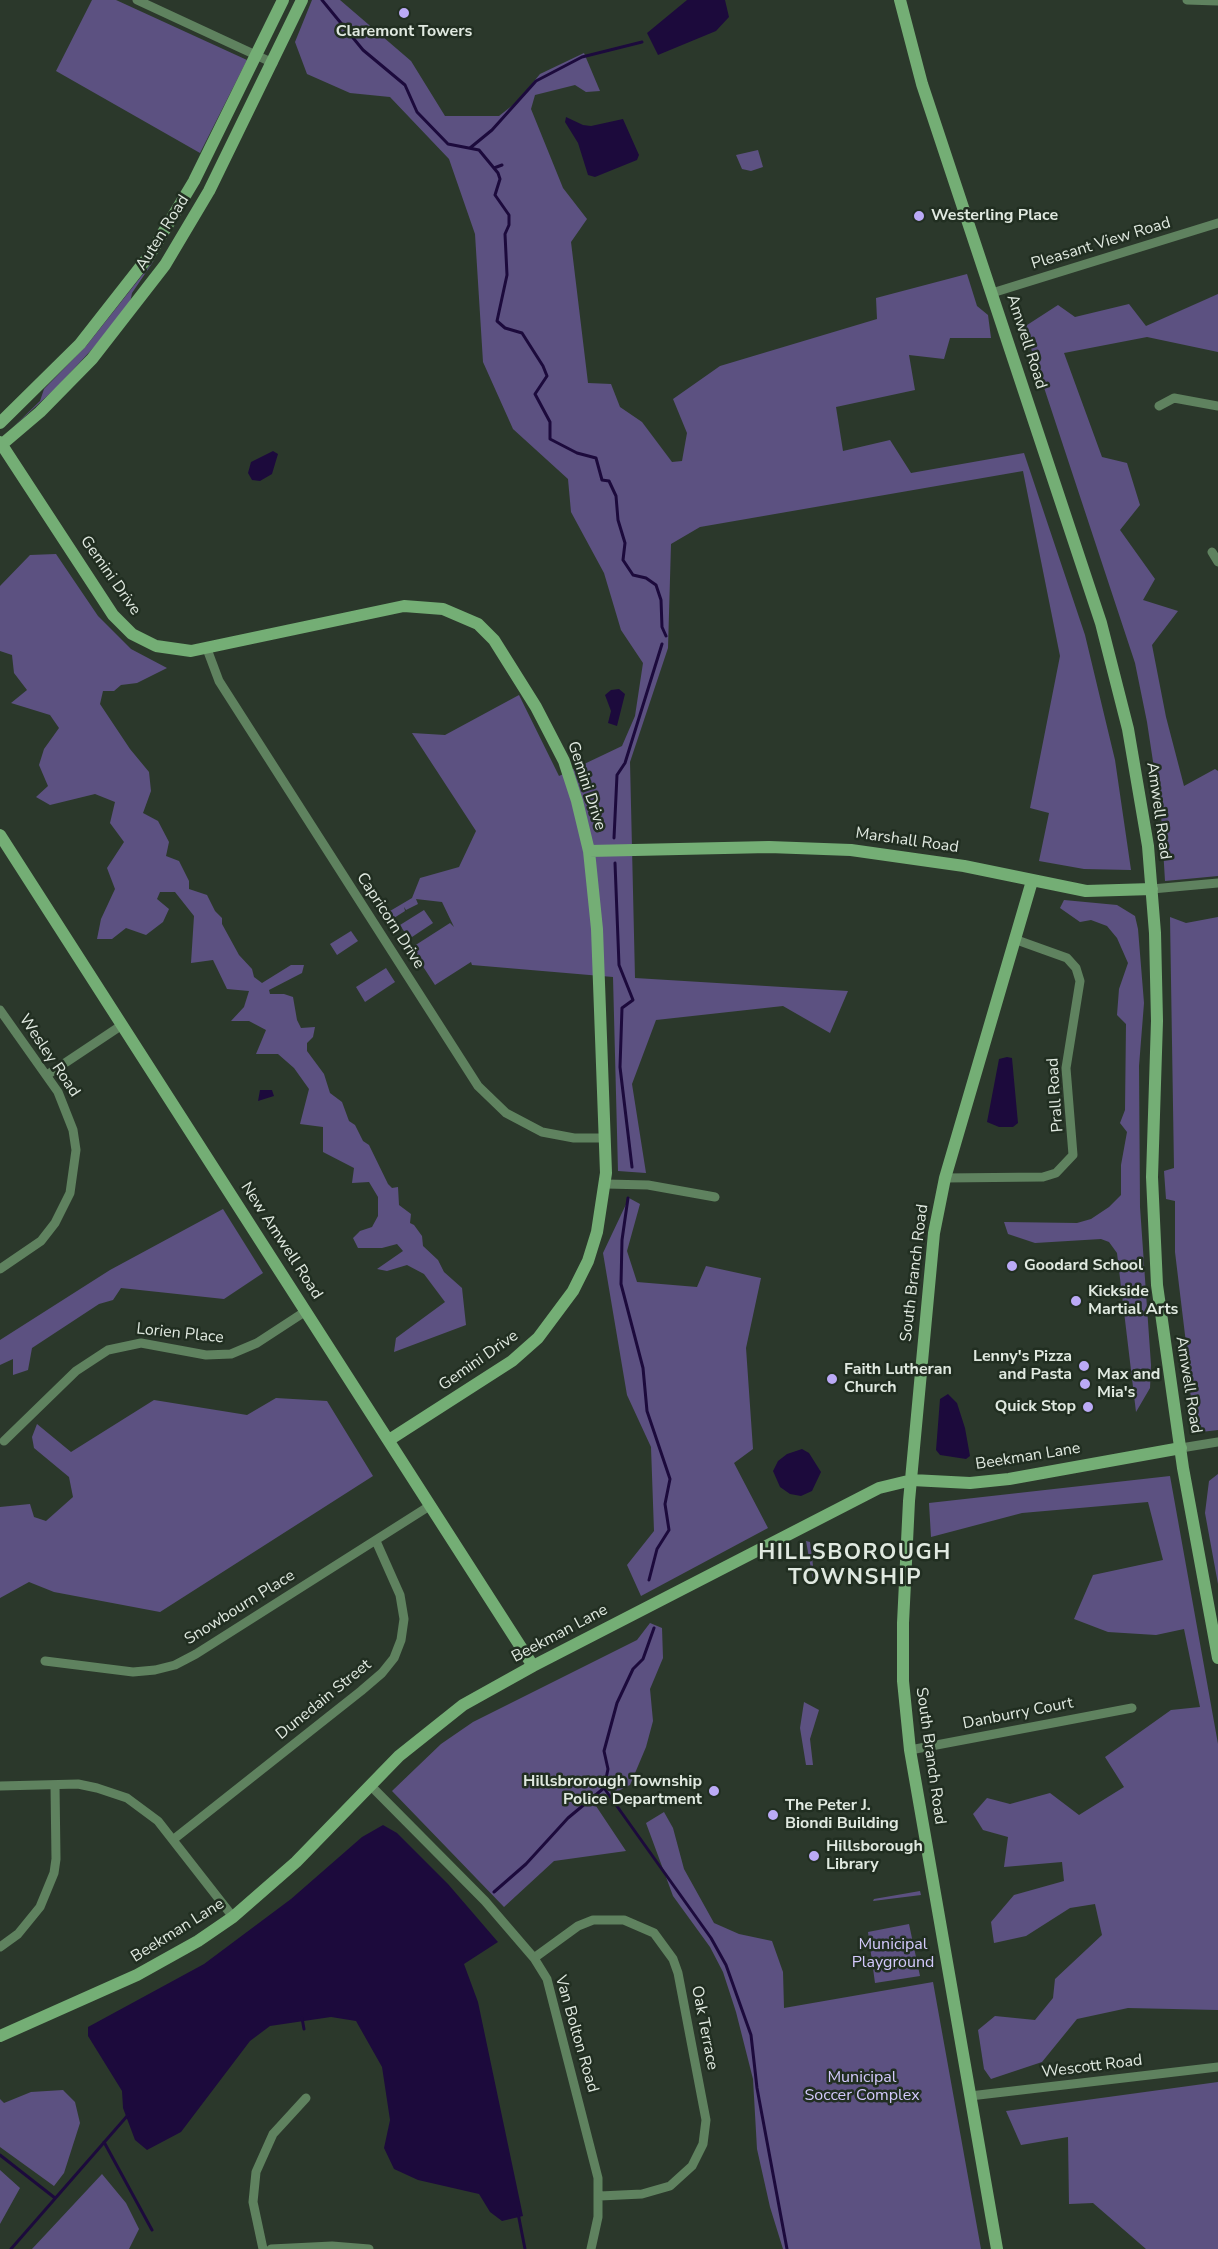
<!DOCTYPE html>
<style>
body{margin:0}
canvas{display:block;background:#2b382b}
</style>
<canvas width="1218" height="2249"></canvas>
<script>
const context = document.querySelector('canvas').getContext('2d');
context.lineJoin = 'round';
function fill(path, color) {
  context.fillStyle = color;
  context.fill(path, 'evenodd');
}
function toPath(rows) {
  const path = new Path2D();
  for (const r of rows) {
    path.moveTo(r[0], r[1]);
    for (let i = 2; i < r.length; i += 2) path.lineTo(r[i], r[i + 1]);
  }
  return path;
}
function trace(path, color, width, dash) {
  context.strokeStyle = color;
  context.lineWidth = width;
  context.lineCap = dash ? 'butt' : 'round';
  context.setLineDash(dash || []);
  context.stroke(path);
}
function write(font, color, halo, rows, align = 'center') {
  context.font = font + ' "Nunito Sans",sans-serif';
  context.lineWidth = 5;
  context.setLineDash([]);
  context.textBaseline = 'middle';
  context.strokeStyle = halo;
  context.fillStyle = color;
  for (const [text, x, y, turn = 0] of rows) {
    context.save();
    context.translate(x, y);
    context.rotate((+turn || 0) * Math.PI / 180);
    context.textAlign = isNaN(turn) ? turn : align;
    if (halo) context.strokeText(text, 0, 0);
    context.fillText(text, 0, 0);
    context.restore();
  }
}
const green = toPath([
 [92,0,116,0,247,60,200,153,56,71],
 [312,0,340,0,411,61,445,116,499,116,518,101,540,74,584,53,600,91,586,92,575,85,535,95,531,109,563,188,587,219,571,242,588,383,611,384,620,407,642,422,672,462,682,461,687,433,673,399,720,366,877,319,876,298,967,274,977,306,988,315,991,338,950,338,944,359,909,355,915,390,836,407,843,451,890,440,911,473,1024,453,1085,635,1115,760,1131,870,1084,869,1039,861,1049,813,1030,808,1060,656,1023,471,700,527,671,544,668,648,630,762,635,978,848,991,830,1033,783,1006,656,1020,632,1084,646,1173,618,1171,613,977,472,965,471,962,435,985,411,948,450,923,454,927,442,902,416,899,418,904,406,910,404,907,405,911,394,918,390,911,412,898,420,878,459,867,476,831,412,733,445,735,519,695,559,776,622,746,635,716,643,663,621,630,604,573,571,512,568,479,513,429,483,362,475,234,449,159,390,97,350,93,307,74,295,42],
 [758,150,763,167,751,171,742,169,736,155],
 [155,259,132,293,130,303,94,347,57,387,12,428,40,401,44,389,87,345],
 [1218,294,1218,352,1147,337,1064,353,1102,457,1127,463,1140,505,1120,530,1155,579,1143,600,1178,611,1152,645,1166,717,1184,786,1215,769,1218,771,1218,876,1165,881,1161,814,1147,722,1135,663,1024,327,1058,305,1075,317,1129,304,1146,326],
 [56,554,98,616,131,649,167,668,137,683,121,685,114,691,103,691,100,704,130,749,149,772,151,791,143,813,158,821,169,842,166,856,179,861,189,881,189,889,207,895,215,911,222,918,222,924,239,955,252,969,254,977,262,983,291,965,304,965,302,973,269,990,270,994,284,994,293,997,297,1020,301,1028,315,1027,313,1037,307,1043,307,1051,324,1074,330,1093,342,1102,349,1121,355,1125,363,1141,369,1145,388,1184,392,1188,398,1187,399,1205,411,1214,410,1223,414,1225,422,1236,423,1246,438,1260,444,1272,462,1288,466,1325,394,1352,396,1338,445,1302,424,1274,407,1265,387,1271,377,1269,403,1251,397,1244,382,1248,358,1248,353,1238,360,1231,372,1227,378,1216,378,1197,369,1182,352,1183,354,1168,323,1152,323,1127,300,1124,309,1089,294,1068,278,1054,256,1054,266,1030,249,1021,231,1021,244,1007,249,991,227,989,213,960,191,963,194,916,175,892,160,892,157,899,169,909,163,922,146,935,126,928,112,939,97,939,101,919,115,889,107,868,124,842,110,823,115,802,95,794,50,805,36,797,48,786,39,765,44,749,59,728,50,715,11,703,27,690,14,673,12,655,0,651,0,586,30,555],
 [1064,900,1117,905,1135,916,1138,929,1144,1003,1139,1066,1140,1207,1151,1365,1150,1388,1136,1412,1117,1253,1109,1242,1101,1239,1035,1243,1008,1234,1004,1222,1077,1223,1091,1219,1109,1207,1121,1195,1121,1165,1127,1132,1120,1123,1125,1110,1126,1024,1117,1015,1119,989,1128,963,1117,938,1107,926,1091,920,1080,922,1060,908],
 [424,910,433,923,409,939,400,925],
 [1170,917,1186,923,1218,917,1218,1430,1201,1432,1197,1427,1185,1366,1189,1368,1175,1252,1175,1201,1166,1199,1164,1171,1174,1168],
 [351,931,358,941,337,955,330,944],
 [386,968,395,982,365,1002,356,987],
 [629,1198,640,1204,627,1251,637,1282,697,1287,706,1266,761,1278,746,1348,753,1449,734,1463,768,1528,641,1596,627,1565,654,1531,651,1447,627,1395,603,1253],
 [223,1209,263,1273,224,1299,121,1288,113,1300,99,1304,32,1348,28,1370,13,1375,13,1359,0,1365,0,1340,110,1270],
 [276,1398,327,1401,373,1476,160,1612,54,1592,29,1582,0,1598,0,1507,30,1504,34,1517,46,1521,73,1497,69,1477,34,1448,32,1437,37,1424,71,1452,154,1400,247,1415],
 [1218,1474,1218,1584,1205,1513,1209,1481],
 [1170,1476,1218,1744,1218,2010,1128,2008,1077,2019,1042,2062,991,2079,984,2069,978,2030,995,2016,1035,2020,1053,1998,1055,1979,1102,1935,1095,1904,1070,1908,1026,1936,994,1943,991,1922,1014,1895,1064,1881,1062,1862,1004,1867,1008,1837,983,1830,973,1814,987,1798,1010,1804,1050,1793,1079,1815,1124,1787,1105,1757,1171,1710,1200,1707,1184,1629,1156,1635,1108,1632,1074,1619,1093,1575,1163,1560,1148,1502,1022,1513,931,1537,929,1503],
 [806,1541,810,1542,815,1581,813,1580],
 [650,1623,662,1628,663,1658,650,1689,653,1721,646,1747,630,1785,594,1803,626,1851,554,1861,504,1907,392,1791,441,1744,473,1722,637,1640],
 [804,1702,819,1710,810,1739,813,1765,806,1765,800,1728],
 [664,1812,673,1828,684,1869,714,1923,739,1934,772,1941,783,1972,784,2008,933,1982,981,2249,783,2249,770,2207,757,2149,753,2079,736,2012,723,1972,710,1947,673,1896,646,1823],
 [920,1891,921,1895,873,1901,874,1899],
 [909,1924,920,1976,875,1983,868,1932],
 [1218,2082,1218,2249,1146,2249,1093,2203,1069,2204,1068,2137,1021,2145,1006,2111],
 [63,2090,75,2102,80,2123,64,2173,54,2186,0,2147,0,2099,4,2103,31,2092],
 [0,2170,20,2188,0,2224],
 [102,2174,126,2203,139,2229,129,2249,32,2249]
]);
const water = toPath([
 [687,0,725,0,729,17,716,31,658,55,647,33],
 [566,117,583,125,591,126,623,119,639,155,637,160,595,177,588,175,578,143,565,122],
 [273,451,278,454,272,474,260,481,252,480,248,473,251,462],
 [619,689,625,694,617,726,608,723,611,711,605,695,611,690],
 [1007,1057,1012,1058,1018,1123,1013,1127,999,1127,987,1122,999,1059],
 [260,1090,272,1090,274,1096,258,1101],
 [948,1394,957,1403,965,1428,970,1456,966,1459,940,1455,936,1450,940,1399],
 [802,1449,809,1453,821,1472,812,1491,801,1496,790,1494,780,1487,773,1471,778,1461,787,1454],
 [383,1825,397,1833,448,1884,498,1942,464,1964,478,2002,523,2216,502,2221,490,2212,479,2194,418,2180,394,2169,384,2148,390,2120,382,2067,356,2021,331,2017,270,2026,250,2041,181,2132,147,2150,135,2140,123,2108,122,2091,88,2036,88,2027,204,1964,291,1899,362,1837]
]);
const stream = toPath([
 [322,0,363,50,405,85,417,112,448,144,479,150,498,173,500,179,495,195,509,215,509,225,505,234,507,275,497,321,505,328,522,333,543,366,547,376,535,394,550,422,550,439,577,453,596,458,602,480,609,481,616,496,618,520,625,543,623,560,633,575,646,578,656,585,661,600,662,627,666,636],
 [470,148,492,130,536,81,582,57,642,42],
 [494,168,502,165],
 [614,838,617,775,625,763,662,644],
 [615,863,619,965,633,1000,622,1008,620,1067,632,1167],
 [628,1198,622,1240,621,1284,643,1368,647,1411,670,1479,665,1504,669,1530,657,1549,649,1580],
 [654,1628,643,1659,633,1669,617,1703,604,1751,608,1769,604,1788,711,1938,726,1965,751,2035,757,2088,787,2249],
 [494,1892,526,1864,568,1818,604,1788],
 [302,2018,304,2029],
 [104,2142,152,2230],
 [0,2155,55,2198],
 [518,2213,525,2249],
 [11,2249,128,2115]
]);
const street = toPath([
 [137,0,273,63],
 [1187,0,1218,1],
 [992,293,1218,223],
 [1159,406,1174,398,1218,406],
 [1212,552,1218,562],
 [207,649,219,681,478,1086,506,1113,542,1132,574,1138,605,1138],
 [1152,889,1218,883],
 [0,1010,58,1092,73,1130,76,1150,70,1193,55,1223,41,1241,0,1269],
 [47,1075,122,1025],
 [945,1178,1043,1177,1056,1173,1073,1155,1066,1068,1080,981,1076,968,1067,958,1014,939],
 [606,1184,648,1185,715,1197],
 [4,1441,76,1371,108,1350,141,1343,206,1355,231,1354,257,1343,306,1311],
 [1181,1448,1218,1442],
 [45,1661,133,1672,155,1670,175,1665,196,1654,431,1505],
 [910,1750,1132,1708],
 [370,1785,485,1901,534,1958,547,1979,598,2178,598,2217,591,2249],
 [0,1786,78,1784,97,1788,127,1798,158,1821,233,1917],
 [174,1839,361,1691,382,1673,394,1658,401,1640,404,1619,400,1595,376,1541],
 [0,1947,18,1934,40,1907,54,1873,56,1859,55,1785],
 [534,1958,578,1926,593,1920,624,1920,654,1933,673,1959,678,1973,706,2120,703,2144,692,2166,670,2186,642,2194,600,2196],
 [970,2096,1218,2067],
 [263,2249,253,2202,256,2172,273,2134,306,2098],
 [271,2249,332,2246,369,2249]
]);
const secondary = toPath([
 [900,0,922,84,1101,623,1128,729,1148,846,1155,933,1157,1021,1152,1177,1157,1285,1183,1468,1218,1658],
 [0,423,80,344,149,256,194,181,283,0],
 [0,442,113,615,132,634,156,646,191,651,404,606,443,609,478,624,494,640,536,707,564,761,577,801,589,851,597,929,606,1173,597,1232,588,1261,573,1291,538,1338,512,1361,389,1440],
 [0,446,40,412,92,359,165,265,209,191,302,0],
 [0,835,533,1666],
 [589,851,769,847,851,850,964,866,1086,891,1152,889],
 [0,2036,137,1975,198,1941,233,1917,296,1862,399,1756,463,1705,533,1666,879,1488,912,1480,970,1483,1009,1479,1181,1448],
 [997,2249,910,1750,903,1681,903,1623,909,1501,934,1233,945,1178,1032,881]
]);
const markers = [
 [404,13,6,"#bbaaf6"],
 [919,216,6,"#bbaaf6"],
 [1012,1266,6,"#bbaaf6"],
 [1076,1301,6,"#bbaaf6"],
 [1084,1366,6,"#bbaaf6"],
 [832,1379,6,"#bbaaf6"],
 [1085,1384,6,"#bbaaf6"],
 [1088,1407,6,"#bbaaf6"],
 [714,1791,6,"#bbaaf6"],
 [773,1815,6,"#bbaaf6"],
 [814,1856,6,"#bbaaf6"]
];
const poiNames = [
 ["Claremont Towers",404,32,"center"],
 ["Westerling Place",931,216],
 ["Goodard School",1024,1266],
 ["Kickside",1088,1292],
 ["Martial Arts",1088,1310],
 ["Lenny's Pizza",1072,1357,"right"],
 ["and Pasta",1072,1375,"right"],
 ["Faith Lutheran",844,1370],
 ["Church",844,1388],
 ["Max and",1097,1375],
 ["Mia's",1097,1393],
 ["Quick Stop",1076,1407,"right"],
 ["Hillsbrorough Township",702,1782,"right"],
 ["Police Department",702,1800,"right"],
 ["The Peter J.",785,1806],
 ["Biondi Building",785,1824],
 ["Hillsborough",826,1847],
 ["Library",826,1865]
];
const streetNames = [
 ["Auten Road",163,233,-58],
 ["Pleasant View Road",1101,244,-17],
 ["Amwell Road",1026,342,72],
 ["Gemini Drive",110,576,55],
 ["Gemini Drive",586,786,72],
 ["Amwell Road",1158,811,82],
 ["Marshall Road",907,841,8],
 ["Capricorn Drive",390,921,57],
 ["Wesley Road",49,1056,56],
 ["Prall Road",1056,1095,-94],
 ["New Amwell Road",281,1241,57],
 ["South Branch Road",915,1273,-83],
 ["Lorien Place",180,1334,6],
 ["Gemini Drive",479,1361,-35],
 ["Amwell Road",1188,1385,81],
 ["Beekman Lane",1028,1457,-9],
 ["Snowbourn Place",240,1608,-32],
 ["Beekman Lane",560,1634,-28],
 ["Dunedain Street",324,1700,-39],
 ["Danburry Court",1018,1714,-11],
 ["South Branch Road",930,1756,82],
 ["Beekman Lane",178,1931,-32],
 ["Oak Terrace",704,2028,79],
 ["Van Bolton Road",576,2034,74],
 ["Wescott Road",1092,2067,-7]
];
const parkNames = [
 ["Municipal",893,1945],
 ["Playground",893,1963],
 ["Municipal",862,2078],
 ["Soccer Complex",862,2096]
];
const districtNames = [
 ["HILLSBOROUGH",855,1554],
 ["TOWNSHIP",855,1579]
];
fill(green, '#5c5181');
fill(water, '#1c0a3c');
trace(stream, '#1c0a3c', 3);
trace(street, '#5f825f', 9);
trace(secondary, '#74ae75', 12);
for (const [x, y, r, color] of markers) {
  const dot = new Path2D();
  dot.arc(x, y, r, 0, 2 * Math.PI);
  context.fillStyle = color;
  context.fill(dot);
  trace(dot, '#212e21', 2);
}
write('bold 16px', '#e0e9e0', '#212e21', poiNames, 'left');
write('16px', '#e0e9e0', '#212e21', streetNames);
write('16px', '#d4cafd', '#212e21', parkNames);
context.letterSpacing = '1.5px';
write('bold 22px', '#e0e9e0', '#212e21', districtNames);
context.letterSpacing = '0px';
</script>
